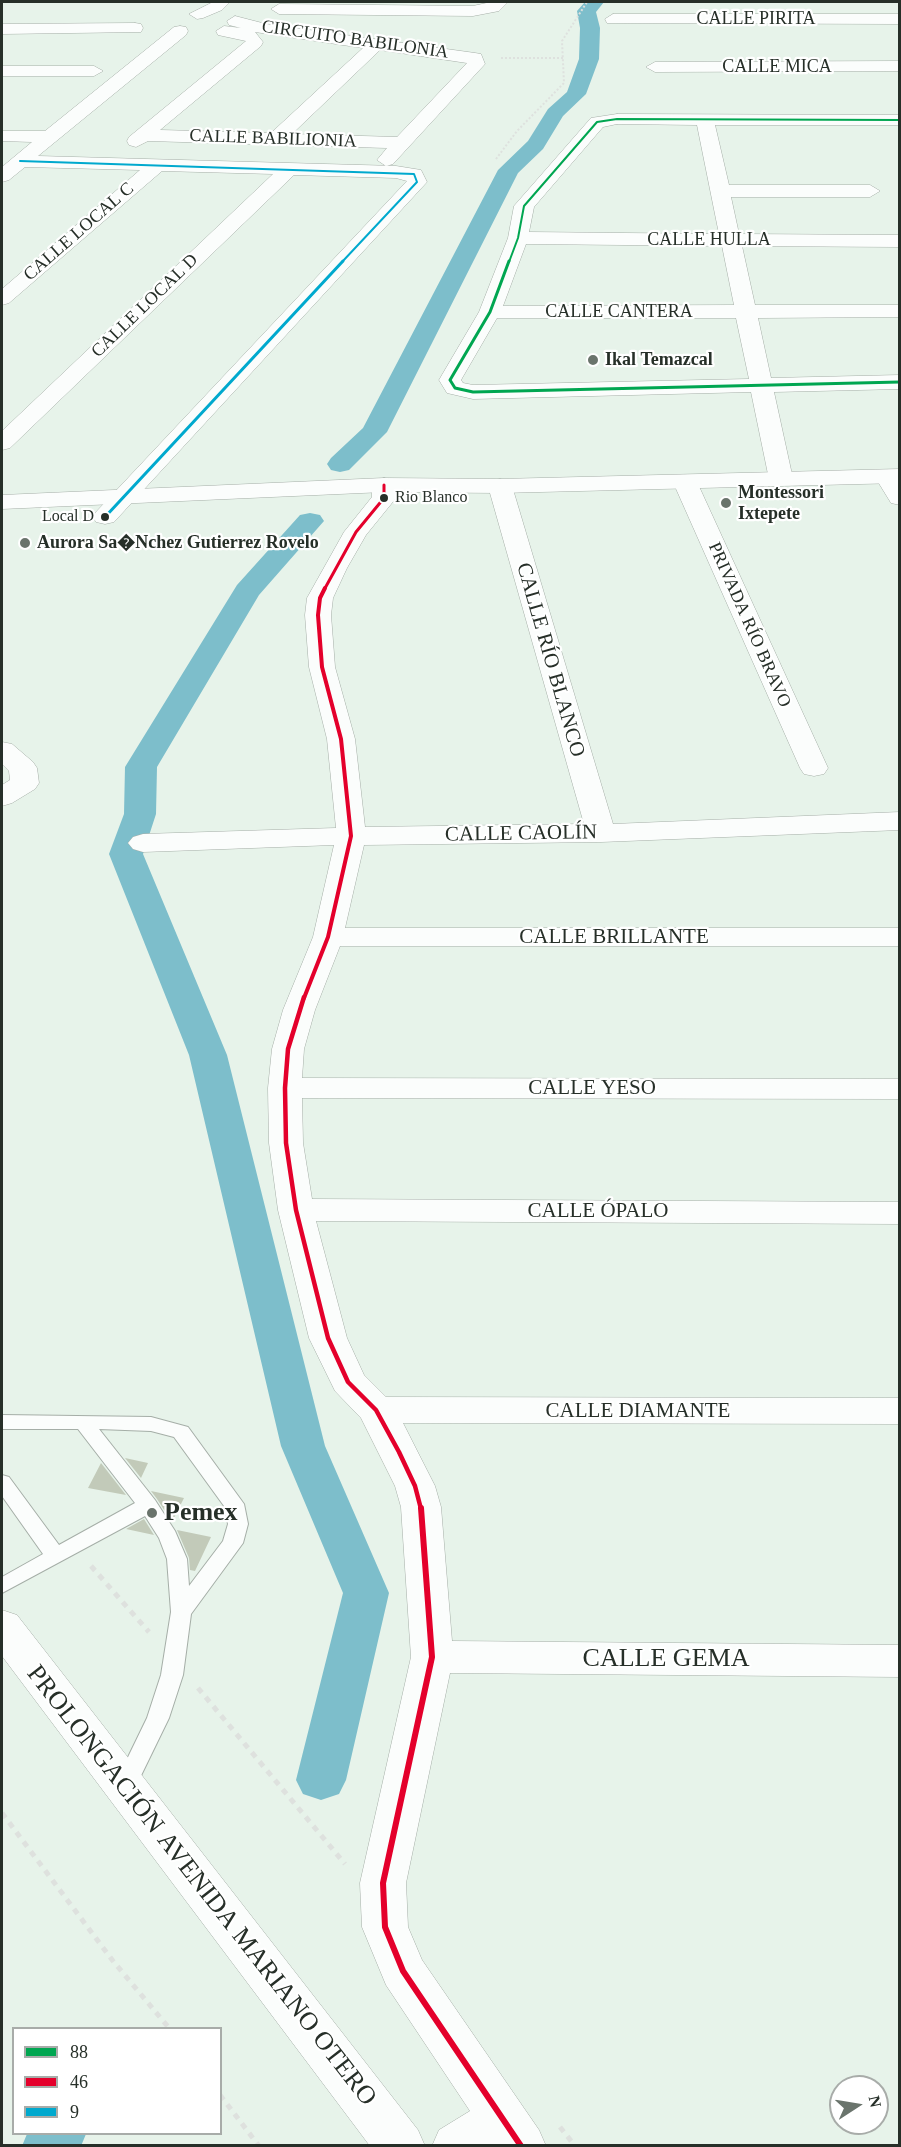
<!DOCTYPE html>
<meta charset="utf-8">
<style>
body{margin:0}
#map{position:relative;width:901px;height:2147px;overflow:hidden;background:#e7f3ea;font-family:"Times New Roman",serif}
canvas{display:block}
.frame{position:absolute;inset:0;border:3px solid #262f28;pointer-events:none}
.legend{position:absolute;left:12px;top:2027px;width:210px;height:108px;box-sizing:border-box;background:#fff;border:2px solid #a8aca9;margin:0;padding:8px 10px;list-style:none;font-size:18px;color:#262f28}
.legend li{display:flex;align-items:center;gap:12px;height:30px}
.legend b{width:30px;border:2px solid #a8aca9}
.north{position:absolute;left:829px;top:2075px;width:60px;height:60px;box-sizing:border-box;background:#fff;border:2px solid #a8aca9;border-radius:50%;rotate:78deg;font-size:16px;font-weight:700;line-height:24px;text-align:center;color:#262f28}
.north::after{content:'';display:block;margin:auto;width:21px;height:27px;background:#6a746c;clip-path:polygon(50% 0,100% 100%,50% 72%,0 100%)}
</style>
<div id="map">
<canvas width="901" height="2147"></canvas>
<div class="frame"></div>
<ul class="legend">
<li><b style="height:8px;background:#00a651"></b>88</li>
<li><b style="height:8px;background:#e4002b"></b>46</li>
<li><b style="height:8px;background:#00a9ce"></b>9</li>
</ul>
<div class="north">N</div>
</div>
<script>
const g = document.querySelector('canvas').getContext('2d');
g.lineJoin = 'round';
const toPath = rows => new Path2D(rows.map(r => 'M' + r).join(''));
function fill(path, color) { g.fillStyle = color; g.fill(path, 'evenodd'); }
function trace(path, color, width, dash) { g.strokeStyle = color; g.lineWidth = width; g.lineCap = dash ? 'butt' : 'round'; g.setLineDash(dash || []); g.stroke(path); }
function drawText(font, color, halo, rows, align = 'center') {
  g.font = font + ' "Times New Roman",serif'; g.lineWidth = 4.5; g.setLineDash([]); g.textBaseline = 'middle'; g.strokeStyle = halo; g.fillStyle = color; for (const [text, x, y, turn = 0] of rows) {
    g.save(); g.translate(x, y); g.rotate((+turn || 0) * Math.PI / 180); g.textAlign = isNaN(turn) ? turn : align; if (halo) g.strokeText(text, 0, 0); g.fillText(text, 0, 0); g.restore();
  }
}
fill(toPath([
 [585,2,604,2,596,12,600,28,599,59,586,94,563,116,543,149,518,173,387,432,349,470,340,472,331,470,327,464,331,458,363,428,498,170,528,141,548,109,567,92,579,59,580,28,577,11,585,2],
 [310,513,320,515,324,521,259,595,157,767,156,814,143,854,227,1055,325,1446,389,1593,346,1780,339,1794,321,1800,303,1794,296,1780,343,1593,281,1446,189,1055,109,854,124,814,125,767,237,585,300,515,310,513],
 [27,2134,86,2134,81,2146,22,2146,27,2134]
]), '#7dbecb');
fill(toPath([
 [125,1458,148,1463,141,1478],
 [101,1463,126,1495,88,1488],
 [151,1491,184,1498,172,1522,157,1499],
 [144,1519,154,1535,126,1529],
 [177,1530,211,1537,195,1571,190,1570,189,1558]
]), '#c2cab9');
const service = toPath([
 [2,1415,151,1417,188,1427,244,1504,248,1524,243,1543,191,1614,183,1675,169,1718,133,1792,125,1795,117,1792,114,1786,147,1718,161,1675,171,1612,167,1559,159,1538,145,1516,2,1593,2,1577,43,1554,2,1496,2,1475,9,1477,59,1545,135,1503,78,1429,2,1429,2,1415],
 [99,1429,151,1431,174,1437,224,1506,228,1524,223,1541,189,1586,187,1559,175,1531,155,1500,99,1429]
]);
const minor = toPath([
 [213,2,230,2,222,10,203,18,197,19,189,14,213,2],
 [491,2,508,2,499,11,473,16,279,14,271,9,279,4,473,6,491,2],
 [613,14,900,14,900,24,607,23,605,19,613,14],
 [235,16,266,24,475,53,481,54,485,64,393,164,386,166,377,160,387,148,148,141,136,147,129,145,127,141,129,137,246,41,218,35,216,31,224,26,241,28,229,25,227,21,235,16],
 [255,32,363,48,271,133,160,130,261,46,263,42,255,32],
 [380,50,467,63,397,137,292,134,380,50],
 [135,23,141,24,143,28,141,32,2,34,2,24,135,23],
 [180,26,186,27,188,31,186,35,38,156,396,166,421,170,427,182,114,522,105,524,96,522,93,517,96,512,407,181,396,178,294,175,10,448,2,450,2,431,273,174,162,171,9,303,2,305,2,289,140,170,25,167,9,180,2,182,2,167,32,142,2,141,2,131,45,131,174,27,180,26],
 [900,61,900,71,655,72,646,67,655,62,900,61],
 [2,66,94,66,103,71,94,76,2,76,2,66],
 [617,114,900,115,900,125,715,125,729,185,870,185,880,191,870,197,731,197,739,234,900,235,900,247,742,246,755,305,900,305,900,317,897,317,758,318,771,378,900,375,900,389,774,392,793,479,789,484,773,484,769,479,751,392,473,399,447,393,439,380,479,312,508,238,514,206,591,118,617,114],
 [617,124,697,125,719,234,529,232,534,207,603,127,617,124],
 [526,244,722,246,734,305,503,306,526,244],
 [497,318,736,318,749,379,473,385,463,383,461,380,497,318],
 [887,470,895,472,900,478,900,505,891,503,875,477,879,472,887,470],
 [685,475,693,477,697,482,828,768,824,774,814,776,804,774,800,768,673,482,677,477,685,475],
 [384,478,392,480,396,485,396,498,366,535,347,568,333,598,331,615,335,667,355,739,365,827,584,824,488,486,492,481,500,479,508,481,512,486,613,824,900,812,900,830,601,842,364,845,345,928,900,928,900,946,340,946,315,1010,304,1049,302,1078,900,1079,900,1099,302,1098,303,1143,312,1199,900,1202,900,1224,316,1221,347,1338,364,1375,386,1397,900,1398,900,1424,403,1423,435,1486,441,1507,452,1641,900,1645,900,1677,450,1673,406,1883,408,1927,422,1960,539,2130,546,2146,432,2146,439,2130,470,2111,386,1985,362,1927,360,1883,411,1657,401,1507,395,1486,361,1418,335,1391,309,1338,278,1210,269,1143,268,1088,272,1049,283,1010,313,937,334,845,143,852,133,849,128,843,133,837,143,834,336,828,327,739,309,667,305,615,307,598,344,532,372,497,372,485,376,480,384,478],
 [2,742,12,744,33,762,37,768,39,783,35,789,12,803,2,806,2,785,10,780,9,771,2,764,2,742]
]);
const secondary = toPath([
 [900,469,900,483,500,493,384,492,2,509,2,495,384,478,500,479,900,469],
 [2,1610,17,1615,418,2130,425,2146,370,2146,2,1656,2,1610]
]);
trace(service, '#a5aea7', 2);
trace(minor, '#a5aea7', 1);
trace(secondary, '#a5aea7', 1);
trace(toPath([
 [501,58,563,58],
 [496,159,517,131,564,83,562,41,587,2]
]), '#dee1de', 2, [2, 2]);
trace(toPath([
 [91,1566,149,1632],
 [198,1688,345,1864],
 [2,1813,113,1961,169,2028],
 [220,2095,259,2146],
 [560,2127,575,2146]
]), '#dee1de', 5, [6, 6]);
fill(service, '#fbfdfc');
fill(minor, '#fbfdfc');
fill(secondary, '#fbfdfc');
trace(toPath([
 [509,262,518,238,524,206,597,122,617,119,900,120]
]), '#00a651', 2);
trace(toPath([
 [509,261,490,312,450,380,455,388,473,392,900,382]
]), '#00a651', 3);
trace(toPath([
 [324,590,356,532,384,498,384,485]
]), '#e4002b', 3);
trace(toPath([
 [304,998,328,937,351,836,341,739,322,667,318,615,320,598,325,588]
]), '#e4002b', 4);
trace(toPath([
 [304,997,288,1049,285,1088,286,1143,296,1210,328,1338,348,1382,376,1410,399,1452,415,1486,421,1509]
]), '#e4002b', 4.5);
trace(toPath([
 [421,1508,432,1657,383,1883,385,1927,403,1971,521,2146]
]), '#e4002b', 6);
trace(toPath([
 [20,161,414,174,417,182,342,262]
]), '#00a9ce', 2);
trace(toPath([
 [105,517,343,261]
]), '#00a9ce', 3);
for (const [x, y, r, color] of [
 [593,360,6,"#6a746c"],
 [384,498,5,"#262f28"],
 [726,503,6,"#6a746c"],
 [105,517,5,"#262f28"],
 [25,543,6,"#6a746c"],
 [152,1513,6,"#6a746c"]
]) { const dot = new Path2D(); dot.arc(x, y, r, 0, 2 * Math.PI); g.fillStyle = color; g.fill(dot); trace(dot, '#fff', 2); }
drawText('16px', '#262f28', '#fff', [
 ["Rio Blanco",395,498],
 ["Local D",94,517,"right"]
], 'left');
drawText('18px', '#262f28', '#fff', [
 ["CALLE PIRITA",756,19],
 ["CIRCUITO BABILONIA",355,40,8],
 ["CALLE MICA",777,67],
 ["CALLE BABILIONIA",273,139,2],
 ["CALLE LOCAL C",79,232,-41],
 ["CALLE HULLA",709,240],
 ["CALLE LOCAL D",145,306,-44],
 ["CALLE CANTERA",619,312],
 ["PRIVADA RÍO BRAVO",749,625,66]
]);
drawText('bold 18px', '#262f28', '#fff', [
 ["Ikal Temazcal",605,360],
 ["Montessori",738,493],
 ["Ixtepete",738,514],
 ["Aurora Sa�Nchez Gutierrez Rovelo",37,543]
], 'left');
drawText('21px', '#262f28', '#fff', [
 ["CALLE RÍO BLANCO",550,660,74],
 ["CALLE CAOLÍN",521,834,-1],
 ["CALLE BRILLANTE",614,937],
 ["CALLE YESO",592,1088],
 ["CALLE ÓPALO",598,1211],
 ["CALLE DIAMANTE",638,1411]
]);
drawText('bold 26px', '#262f28', '#fff', [
 ["Pemex",164,1513]
], 'left');
drawText('26px', '#262f28', '#fff', [
 ["CALLE GEMA",666,1659],
 ["PROLONGACIÓN AVENIDA MARIANO OTERO",201,1886,52]
]);
</script>
